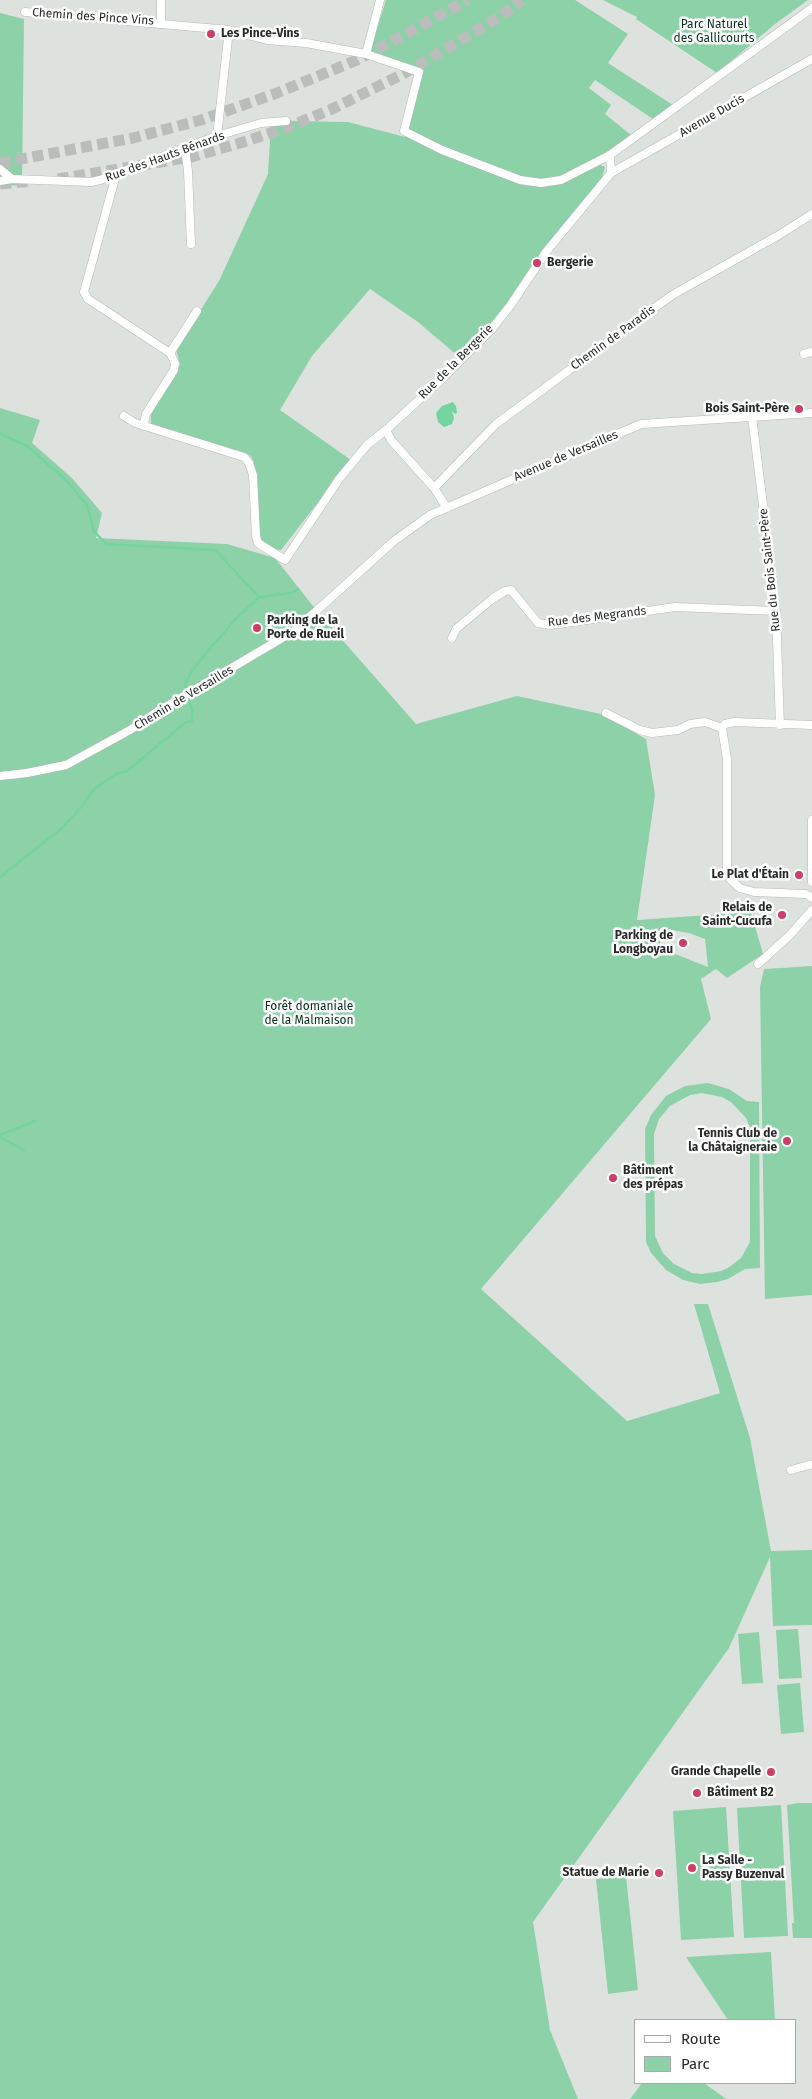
<!DOCTYPE html>
<meta charset="utf-8">
<style>
body{margin:0}
#map{position:relative;width:812px;height:2099px;overflow:hidden;background:#dee2df;font-family:"Fira Sans",sans-serif}
canvas{display:block}
.legend{position:absolute;left:634px;top:2019px;width:162px;height:65px;box-sizing:border-box;background:#fff;border:1px solid #a9aaaa;margin:0;padding:6px 9px;list-style:none;font-size:15px;color:#292b2a}
.legend li{display:flex;align-items:center;gap:10px;height:25px}
.legend b{width:25px;border:1px solid #a9aaaa}
</style>
<div id="map">
<canvas width="812" height="2099"></canvas>
<ul class="legend">
<li><b style="height:6px;background:#fff"></b>Route</li>
<li><b style="height:14px;background:#8dd1a9"></b>Parc</li>
</ul>
</div>
<script>
const g = document.querySelector('canvas').getContext('2d');
g.lineJoin = 'round';
function fill(path, color) { g.fillStyle = color; g.fill(path, 'evenodd'); }
const toPath = rows => new Path2D(rows.map(r => 'M' + r).join(''));
function trace(path, color, width, dash) { g.strokeStyle = color; g.lineWidth = width; g.lineCap = dash ? 'butt' : 'round'; g.setLineDash(dash || []); g.stroke(path); }
function drawText(font, color, halo, rows, align = 'center') {
  g.font = font + ' "Fira Sans",sans-serif'; g.lineWidth = 5; g.setLineDash([]); g.textBaseline = 'middle'; g.strokeStyle = halo; g.fillStyle = color; for (const [text, x, y, turn = 0] of rows) {
    g.save(); g.translate(x, y); g.rotate((+turn || 0) * Math.PI / 180); g.textAlign = isNaN(turn) ? turn : align; if (halo) g.strokeText(text, 0, 0); g.fillText(text, 0, 0); g.restore();
  }
}
fill(toPath([
 [386,0,575,0,628,34,608,63,673,105,653,119,595,80,589,88,611,105,605,114,631,135,561,183,600,165,605,167,601,181,542,252,495,320,458,356,418,322,370,289,312,356,280,410,351,460,281,550,269,549,259,544,254,462,250,455,151,424,151,411,180,365,176,349,219,281,268,174,271,124,293,121,348,122,405,137,424,70,370,51],
 [603,0,808,0,775,24,717,73,636,19,637,17],
 [0,13,24,19,22,185,0,186],
 [0,408,40,420,32,443,72,478,102,513,96,538,227,544,275,558,317,611,416,724,517,696,601,714,646,739,655,795,637,920,751,912,763,954,727,978,716,969,701,979,711,1019,481,1289,627,1421,720,1393,694,1304,708,1304,750,1438,771,1551,812,1550,812,1625,773,1626,770,1557,729,1648,533,1922,550,2030,578,2099,0,2099],
 [660,928,689,933,705,939,708,967,660,948],
 [812,966,812,1295,765,1299,760,987,764,969],
 [708,1083,729,1089,747,1101,759,1102,760,1268,745,1269,728,1279,717,1282,700,1284,683,1280,666,1270,651,1253,646,1242,645,1129,651,1115,666,1096,685,1086],
 [702,1093,722,1097,731,1102,746,1118,750,1127,750,1242,741,1258,728,1268,721,1271,702,1274,692,1273,674,1264,663,1253,655,1236,654,1134,659,1119,670,1106,690,1095],
 [798,1629,802,1678,779,1679,776,1630],
 [759,1632,763,1683,742,1684,738,1634],
 [800,1683,804,1732,781,1734,777,1685],
 [798,1803,812,1803,812,1938,793,1938,792,1923,794,1923,787,1805],
 [781,1805,788,1936,744,1938,737,1808],
 [726,1807,734,1937,681,1940,673,1811],
 [626,1876,638,1990,608,1994,596,1879],
 [771,1952,775,2020,728,2020,686,1957],
 [642,2083,704,2083,726,2099,630,2099]
]), '#8dd1a9');
fill(toPath([
 [453,402,456,406,457,413,455,414,452,411,454,418,452,424,444,427,438,422,436,413,442,406]
]), '#73d49e');
trace(toPath([
 [0,434,27,446,67,481,87,505,94,531,106,544,215,550,259,597],
 [185,691,186,683,191,673,201,659,234,621,259,597,292,593,298,589],
 [0,877,62,828,83,805,95,788,116,774,127,771,186,722,192,721,192,709,188,700],
 [0,1135,35,1121],
 [0,1137,24,1150]
]), '#73d49e', 2.5);
trace(toPath([
 [0,163,133,138,201,120,277,93,357,60,468,0],
 [58,179,191,157,247,141,293,125,330,110,401,75,498,18,522,0],
 [0,184,32,181]
]), '#babdbb', 11, [11, 5.5]);
const minor = toPath([
 [161,0,161,22],
 [25,12,229,30,267,40,306,43,366,54,419,72,404,131,442,150,520,180,541,183,561,180,610,155,812,8],
 [366,54,380,0],
 [217,136,229,30],
 [185,149,188,171,191,244],
 [0,169,12,179,0,181],
 [611,173,812,59],
 [116,175,84,292,88,299,170,353,175,363,174,370,146,414,144,424],
 [12,179,91,182,100,180,217,136,261,123,286,121],
 [170,353,197,311],
 [804,354,812,352],
 [124,416,135,423,244,457,249,463,253,475,256,536,258,543,285,560,339,479,367,445,386,430,445,376,490,331,510,306,546,252,611,173,610,155],
 [752,416,776,611,780,725],
 [386,430,391,440,434,488,447,508],
 [434,488,496,424,644,315,674,294,779,235,812,214],
 [452,638,456,629,492,599,505,591,511,590,538,623,551,625,675,607,776,611],
 [606,713,640,730,652,733,678,730,690,724,705,722,722,728,725,724,734,722,812,725],
 [722,728,727,759,727,872,730,879,740,888,754,892,806,894,812,898],
 [0,776,27,773,66,765,130,730,157,712,294,631,394,541,430,515,641,424,812,413],
 [812,820,812,882],
 [758,964,790,935,812,910],
 [791,1470,812,1464]
]);
trace(minor, '#b6bab7', 9);
trace(minor, '#fff', 8);
for (const [x, y, r, color] of [
 [211,34,5,"#ce3f67"],
 [537,263,5,"#ce3f67"],
 [799,409,5,"#ce3f67"],
 [257,628,5,"#ce3f67"],
 [799,875,5,"#ce3f67"],
 [782,915,5,"#ce3f67"],
 [683,943,5,"#ce3f67"],
 [787,1141,5,"#ce3f67"],
 [613,1178,5,"#ce3f67"],
 [771,1772,5,"#ce3f67"],
 [697,1793,5,"#ce3f67"],
 [692,1868,5,"#ce3f67"],
 [659,1873,5,"#ce3f67"]
]) { const dot = new Path2D(); dot.arc(x, y, r, 0, 2 * Math.PI); g.fillStyle = color; g.fill(dot); trace(dot, '#fff', 2); }
drawText('12px', '#292b2a', '#fff', [
 ["Chemin des Pince Vins",93,17,4],
 ["Avenue Ducis",712,116,-30],
 ["Rue des Hauts Bénards",165,157,-20],
 ["Chemin de Paradis",613,338,-36],
 ["Rue de la Bergerie",456,362,-45],
 ["Avenue de Versailles",566,456,-23],
 ["Rue du Bois Saint-Père",770,570,-96],
 ["Rue des Megrands",597,617,-7],
 ["Chemin de Versailles",184,698,-31]
]);
drawText('12px', '#07331e', '#fff', [
 ["Parc Naturel",714,25],
 ["des Gallicourts",714,39],
 ["Forêt domaniale",309,1007],
 ["de la Malmaison",309,1021]
]);
drawText('bold 12px', '#292b2a', '#fff', [
 ["Les Pince-Vins",221,34,"left"],
 ["Bergerie",547,263,"left"],
 ["Bois Saint-Père",789,409],
 ["Parking de la",267,621,"left"],
 ["Porte de Rueil",267,635,"left"],
 ["Le Plat d'Étain",789,875],
 ["Relais de",772,908],
 ["Saint-Cucufa",772,922],
 ["Parking de",673,936],
 ["Longboyau",673,950],
 ["Tennis Club de",777,1134],
 ["la Châtaigneraie",777,1148],
 ["Bâtiment",623,1171,"left"],
 ["des prépas",623,1185,"left"],
 ["Grande Chapelle",761,1772],
 ["Bâtiment B2",707,1793,"left"],
 ["La Salle -",702,1861,"left"],
 ["Passy Buzenval",702,1875,"left"],
 ["Statue de Marie",649,1873]
], 'right');
</script>
